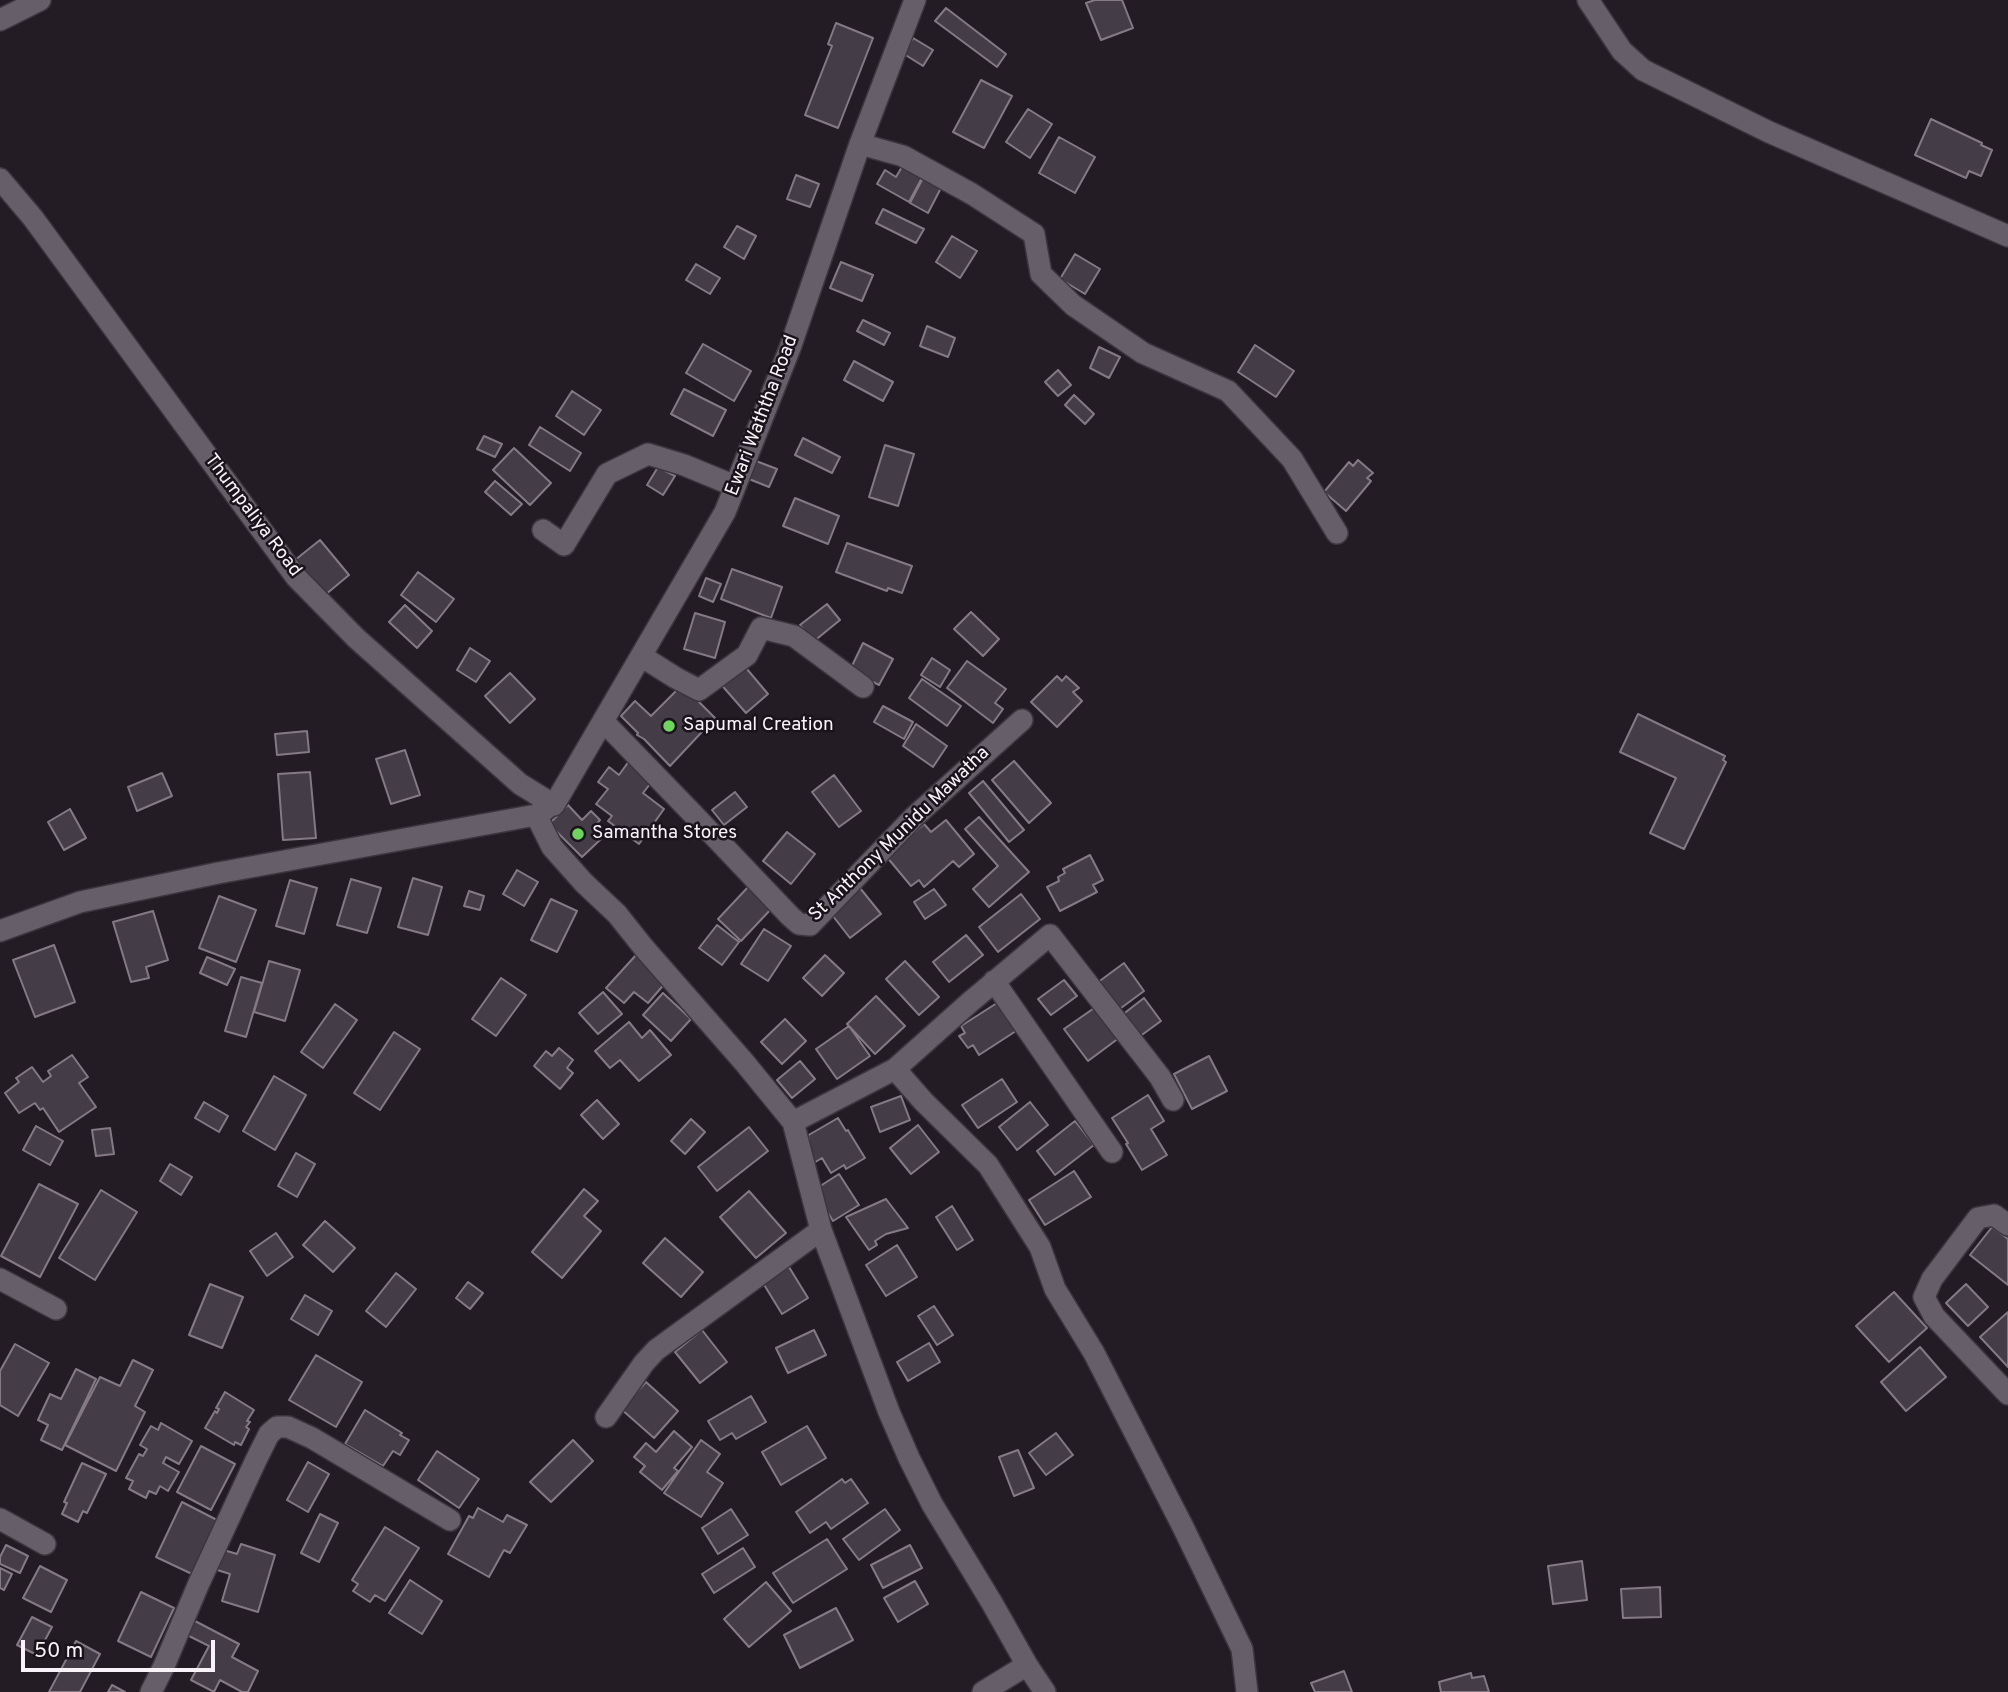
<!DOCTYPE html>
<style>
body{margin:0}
#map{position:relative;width:2008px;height:1692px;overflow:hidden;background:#231c25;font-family:Overpass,sans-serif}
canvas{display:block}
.scale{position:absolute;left:21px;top:1640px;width:194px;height:32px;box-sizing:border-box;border:4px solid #f8f3f9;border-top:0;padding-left:9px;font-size:21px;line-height:24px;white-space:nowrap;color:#f8f3f9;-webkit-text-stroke:5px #1a131b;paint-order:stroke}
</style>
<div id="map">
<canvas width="2008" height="1692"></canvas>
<div class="scale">50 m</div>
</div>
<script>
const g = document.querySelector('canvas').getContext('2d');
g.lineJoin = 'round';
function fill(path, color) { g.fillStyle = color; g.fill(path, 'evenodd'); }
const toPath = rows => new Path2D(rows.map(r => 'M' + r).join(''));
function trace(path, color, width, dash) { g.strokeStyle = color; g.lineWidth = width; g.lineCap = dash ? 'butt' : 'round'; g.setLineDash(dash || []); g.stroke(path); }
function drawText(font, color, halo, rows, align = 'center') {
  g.font = font + ' Overpass,sans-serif'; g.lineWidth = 5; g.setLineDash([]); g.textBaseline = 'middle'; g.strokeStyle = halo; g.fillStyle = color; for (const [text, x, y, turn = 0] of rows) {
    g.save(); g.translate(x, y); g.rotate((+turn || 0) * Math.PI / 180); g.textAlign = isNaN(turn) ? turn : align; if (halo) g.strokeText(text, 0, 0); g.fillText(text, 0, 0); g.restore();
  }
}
const building = toPath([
 [1095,0,1122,0,1133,28,1101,40,1086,3,1095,0],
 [946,8,1006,54,997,67,935,21,946,8],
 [836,23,873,38,838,128,805,115,832,46,828,44,836,23],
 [913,38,933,50,923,66,904,54,913,38],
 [981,80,1012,96,984,148,953,132,981,80],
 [1028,109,1052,124,1030,158,1006,142,1028,109],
 [1931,119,1982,143,1981,145,1992,150,1981,176,1969,171,1966,178,1915,155,1931,119],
 [1059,137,1095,157,1075,193,1039,173,1059,137],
 [903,165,923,176,909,202,877,184,885,170,896,177,903,165],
 [796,175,819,184,810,207,787,199,796,175],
 [924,176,942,186,928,213,910,203,924,176],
 [883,209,924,229,916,243,876,223,883,209],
 [737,226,756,236,744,259,724,247,737,226],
 [952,236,977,251,960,278,936,262,952,236],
 [1075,254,1100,269,1085,294,1060,279,1075,254],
 [841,262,873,275,862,301,830,288,841,262],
 [696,264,720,278,710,294,686,280,696,264],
 [863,320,890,333,884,345,857,331,863,320],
 [927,326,955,338,948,357,920,346,927,326],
 [703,344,751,371,734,401,686,373,703,344],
 [1255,345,1294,371,1276,397,1238,372,1255,345],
 [1099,347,1120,357,1109,378,1090,368,1099,347],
 [854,361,893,382,883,401,844,380,854,361],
 [1058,370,1071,385,1058,396,1045,382,1058,370],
 [684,389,726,410,713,436,671,414,684,389],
 [572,391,601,410,584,435,556,416,572,391],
 [1074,395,1094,414,1085,424,1065,405,1074,395],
 [540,427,581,453,570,471,529,445,540,427],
 [484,436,502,444,495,457,477,449,484,436],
 [803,438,840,457,832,473,795,455,803,438],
 [885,445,914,454,898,506,869,497,885,445],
 [514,448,551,483,530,505,493,470,514,448],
 [1358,460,1373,473,1367,478,1371,481,1346,511,1324,492,1349,462,1353,466,1358,460],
 [756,461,777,469,769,487,749,479,756,461],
 [658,467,675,476,663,495,647,485,658,467],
 [495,481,522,504,511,515,485,492,495,481],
 [795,498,839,516,828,544,783,526,795,498],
 [320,540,349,575,325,595,295,560,320,540],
 [847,543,912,566,902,593,888,588,887,591,836,572,847,543],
 [732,569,782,587,771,618,721,599,732,569],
 [418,572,454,599,436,622,401,595,418,572],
 [706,578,721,584,713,602,699,596,706,578],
 [827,604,840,620,813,642,800,625,827,604],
 [405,605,432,631,417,648,389,622,405,605],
 [971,612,999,639,983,656,954,629,971,612],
 [695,613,725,622,715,658,684,649,695,613],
 [863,643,893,659,879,685,850,670,863,643],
 [470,648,490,661,476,682,457,670,470,648],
 [932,658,950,670,940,687,921,675,932,658],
 [967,661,1006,689,995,703,1003,709,993,723,947,688,967,661],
 [741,662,768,694,746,713,718,681,741,662],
 [510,673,535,699,510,723,485,696,510,673],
 [1057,676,1062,681,1066,676,1079,688,1073,692,1082,701,1057,727,1031,702,1057,676],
 [922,679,961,706,947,726,909,698,922,679],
 [682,685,715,718,670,766,644,739,637,735,638,733,621,716,635,701,651,716,682,685],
 [883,706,913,722,904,739,874,722,883,706],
 [1638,714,1725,756,1723,760,1726,762,1684,849,1650,833,1676,778,1620,752,1638,714],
 [916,724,947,746,933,767,903,746,916,724],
 [307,731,309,752,277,755,275,734,307,731],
 [405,750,420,795,391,804,376,759,405,750],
 [629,761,654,779,643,793,664,809,639,844,608,821,612,816,596,804,608,789,598,782,609,767,619,775,629,761],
 [1014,761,1051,803,1029,823,992,780,1014,761],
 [310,772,316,838,283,840,278,774,310,772],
 [162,773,172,796,137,811,128,787,162,773],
 [834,775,861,811,839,827,812,792,834,775],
 [983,781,1024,830,1009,842,969,793,983,781],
 [735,792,747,807,724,825,712,810,735,792],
 [568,805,582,820,591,811,600,820,592,829,601,839,582,857,549,824,568,805],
 [70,809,86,838,64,850,48,822,70,809],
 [979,817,1029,872,989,907,973,889,998,866,965,829,979,817],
 [946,820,974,854,959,867,953,861,924,887,919,880,911,886,886,856,924,824,931,832,946,820],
 [787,832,815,854,791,884,763,861,787,832],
 [1090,855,1103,880,1093,885,1097,892,1060,911,1047,887,1059,881,1058,877,1065,873,1063,869,1090,855],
 [517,870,538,882,524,906,503,894,517,870],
 [413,878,442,887,428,935,398,927,413,878],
 [351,879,381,888,367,933,337,925,351,879],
 [290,880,317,888,304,934,276,926,290,880],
 [749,886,772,908,741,941,718,919,749,886],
 [860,888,881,914,850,938,829,911,860,888],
 [934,889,946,905,925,919,914,902,934,889],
 [469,891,484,896,480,910,464,906,469,891],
 [1021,894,1040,919,998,952,979,927,1021,894],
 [219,896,256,910,236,962,199,948,219,896],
 [551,899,577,911,557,952,531,940,551,899],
 [153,911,168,960,146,967,149,978,131,982,113,922,153,911],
 [717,925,739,942,722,965,699,948,717,925],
 [764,929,791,946,768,981,741,964,764,929],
 [966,935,983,955,949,982,933,962,966,935],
 [54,945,75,1002,35,1017,13,960,54,945],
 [636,955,667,981,648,1003,634,992,624,1003,606,988,636,955],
 [825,955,844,973,822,996,803,978,825,955],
 [207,957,235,969,227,985,200,973,207,957],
 [269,961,300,970,285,1021,254,1012,269,961],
 [905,961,939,997,919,1015,886,979,905,961],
 [1124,963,1144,991,1117,1011,1097,983,1124,963],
 [241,977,262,983,246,1037,225,1031,241,977],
 [501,978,526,995,496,1036,472,1019,501,978],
 [1064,980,1077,996,1051,1015,1038,999,1064,980],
 [603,992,622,1014,598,1034,579,1013,603,992],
 [663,993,691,1019,671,1041,643,1015,663,993],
 [876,996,905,1026,875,1054,847,1024,876,996],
 [1144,998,1161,1021,1139,1037,1122,1015,1144,998],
 [997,1003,1016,1031,979,1055,973,1045,968,1048,959,1036,965,1033,961,1026,997,1003],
 [335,1004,357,1020,323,1068,301,1052,335,1004],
 [1100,1004,1123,1035,1088,1061,1064,1029,1100,1004],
 [785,1019,806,1041,782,1064,761,1042,785,1019],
 [629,1022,642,1038,650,1030,671,1055,639,1081,620,1060,610,1068,595,1051,629,1022],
 [849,1026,870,1056,837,1079,816,1049,849,1026],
 [394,1032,420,1049,380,1110,354,1093,394,1032],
 [559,1048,573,1060,567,1068,573,1073,560,1089,534,1066,546,1051,552,1056,559,1048],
 [72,1055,88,1077,79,1083,96,1107,59,1132,43,1108,40,1110,35,1103,19,1113,5,1093,19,1082,16,1078,32,1067,43,1082,51,1076,48,1071,72,1055],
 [1209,1056,1227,1091,1192,1109,1174,1074,1209,1056],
 [800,1061,815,1079,792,1098,777,1080,800,1061],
 [274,1076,306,1095,275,1150,243,1131,274,1076],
 [1002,1079,1017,1102,978,1128,962,1105,1002,1079],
 [1148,1095,1164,1121,1151,1129,1167,1155,1142,1170,1126,1144,1128,1143,1112,1118,1148,1095],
 [901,1096,910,1120,880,1132,871,1107,901,1096],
 [597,1100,619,1124,603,1139,581,1115,597,1100],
 [204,1102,228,1116,219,1132,195,1118,204,1102],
 [1030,1102,1048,1125,1017,1150,999,1127,1030,1102],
 [838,1118,846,1131,848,1130,849,1132,865,1158,846,1169,844,1165,831,1173,822,1158,812,1164,800,1143,809,1138,807,1136,838,1118],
 [691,1119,705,1132,685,1154,671,1141,691,1119],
 [1075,1121,1094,1145,1055,1175,1037,1151,1075,1121],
 [918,1125,939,1152,911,1174,890,1148,918,1125],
 [36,1126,63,1141,50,1165,23,1150,36,1126],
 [749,1127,768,1151,717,1191,698,1167,749,1127],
 [110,1128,114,1154,96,1156,92,1130,110,1128],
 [296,1153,315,1164,297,1197,278,1186,296,1153],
 [170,1164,192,1177,181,1195,160,1181,170,1164],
 [1074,1171,1091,1197,1045,1225,1029,1200,1074,1171],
 [839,1174,859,1205,833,1221,814,1190,839,1174],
 [39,1184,78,1204,40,1277,1,1256,39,1184],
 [584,1189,598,1201,584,1216,601,1231,562,1278,532,1252,584,1189],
 [101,1190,137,1212,95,1280,59,1258,101,1190],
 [749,1191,786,1233,756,1258,720,1217,749,1191],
 [886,1199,908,1228,886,1234,875,1241,877,1245,869,1250,846,1217,886,1199],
 [952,1206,973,1240,957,1250,936,1217,952,1206],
 [325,1221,355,1248,333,1272,303,1245,325,1221],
 [1992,1227,2008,1239,2008,1285,1970,1255,1992,1227],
 [276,1233,293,1257,267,1276,250,1251,276,1233],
 [665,1238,703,1272,681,1297,643,1263,665,1238],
 [897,1245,917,1277,886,1296,866,1265,897,1245],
 [789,1267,808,1298,782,1314,763,1283,789,1267],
 [396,1273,416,1289,386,1327,366,1311,396,1273],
 [468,1282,483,1293,470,1309,456,1298,468,1282],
 [210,1284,243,1297,222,1348,189,1335,210,1284],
 [1966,1284,1988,1307,1968,1326,1946,1303,1966,1284],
 [1894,1292,1927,1328,1889,1362,1856,1326,1894,1292],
 [305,1295,332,1311,318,1335,291,1319,305,1295],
 [934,1306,953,1335,937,1345,918,1316,934,1306],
 [2008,1312,2008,1367,1980,1337,2008,1312],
 [702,1330,727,1362,700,1383,675,1352,702,1330],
 [814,1330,826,1355,788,1373,776,1348,814,1330],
 [929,1343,940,1362,908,1381,897,1362,929,1343],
 [15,1344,49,1363,18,1416,0,1405,0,1371,15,1344],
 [1920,1347,1946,1377,1906,1411,1881,1382,1920,1347],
 [316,1355,362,1382,336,1427,289,1400,316,1355],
 [133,1360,153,1370,135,1406,145,1412,116,1471,65,1445,100,1377,120,1386,133,1360],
 [76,1369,96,1379,62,1450,41,1440,48,1425,38,1420,50,1394,61,1399,76,1369],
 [646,1382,678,1411,654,1438,621,1409,646,1382],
 [225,1392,254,1410,247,1421,250,1422,246,1427,249,1429,241,1445,235,1442,234,1445,205,1428,215,1411,217,1413,219,1409,216,1408,225,1392],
 [751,1396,766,1422,736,1439,732,1433,720,1440,708,1421,751,1396],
 [365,1410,402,1433,400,1435,409,1440,400,1455,393,1451,383,1466,345,1444,365,1410],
 [161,1423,192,1441,179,1464,166,1457,163,1463,179,1472,168,1491,160,1486,156,1494,149,1491,146,1498,129,1489,133,1481,126,1478,139,1454,143,1456,147,1449,140,1445,151,1426,158,1430,161,1423],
 [807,1426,826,1458,781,1485,762,1452,807,1426],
 [674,1431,692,1447,674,1468,678,1471,662,1490,640,1472,645,1466,634,1457,646,1443,656,1452,674,1431],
 [1056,1433,1073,1455,1046,1475,1029,1453,1056,1433],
 [573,1440,593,1461,551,1502,530,1482,573,1440],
 [701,1440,720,1454,707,1472,723,1483,701,1517,664,1493,701,1440],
 [201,1446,235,1464,211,1510,177,1492,201,1446],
 [1018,1450,1034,1488,1014,1496,999,1457,1018,1450],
 [437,1451,479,1479,459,1508,418,1480,437,1451],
 [308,1462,329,1474,308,1512,287,1500,308,1462],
 [82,1463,106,1474,87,1513,83,1511,78,1522,62,1514,67,1503,64,1502,82,1463],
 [842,1479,845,1483,851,1479,868,1503,831,1529,826,1522,810,1533,796,1512,842,1479],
 [182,1502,217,1520,192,1574,156,1557,182,1502],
 [478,1508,503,1522,507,1515,527,1525,510,1553,504,1550,489,1577,448,1554,469,1516,473,1518,478,1508],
 [731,1509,748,1535,718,1554,702,1528,731,1509],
 [885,1509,900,1530,859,1560,843,1539,885,1509],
 [320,1514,338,1523,319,1562,301,1553,320,1514],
 [385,1527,419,1548,385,1601,375,1595,370,1602,353,1591,358,1584,352,1580,385,1527],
 [827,1539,847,1569,793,1603,773,1573,827,1539],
 [241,1544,275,1555,258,1612,222,1601,230,1574,211,1568,217,1548,237,1554,241,1544],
 [6,1545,28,1556,20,1573,0,1564,0,1557,6,1545],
 [910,1545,922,1568,883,1588,871,1565,910,1545],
 [743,1548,755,1567,714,1593,702,1574,743,1548],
 [1582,1561,1587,1600,1553,1604,1548,1566,1582,1561],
 [40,1566,67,1580,51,1612,23,1598,40,1566],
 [0,1568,12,1574,4,1590,0,1588,0,1568],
 [410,1580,442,1601,422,1634,389,1613,410,1580],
 [915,1581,928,1604,898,1622,884,1598,915,1581],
 [766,1582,791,1611,749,1647,724,1619,766,1582],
 [1660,1587,1661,1617,1623,1618,1621,1589,1660,1587],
 [141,1592,174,1608,151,1657,118,1641,141,1592],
 [836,1608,853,1640,800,1668,784,1635,836,1608],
 [32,1617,52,1627,37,1655,17,1645,32,1617],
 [195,1621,239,1644,232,1657,258,1671,248,1692,242,1692,220,1680,214,1692,191,1680,209,1646,187,1635,195,1621],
 [76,1641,100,1654,80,1692,49,1692,76,1641],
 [1344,1671,1352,1692,1315,1692,1311,1683,1344,1671],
 [1471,1673,1472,1678,1484,1676,1489,1692,1441,1692,1439,1682,1471,1673],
 [112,1685,125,1692,108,1692,112,1685]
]);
fill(building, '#443c46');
trace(building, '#837a85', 2);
const minor = toPath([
 [1588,0,1622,51,1643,70,1769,132,2008,236],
 [0,20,40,0],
 [860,144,903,156,972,194,1034,234,1041,274,1073,305,1143,353,1228,391,1292,459,1337,533],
 [0,179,33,218,296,577,356,638,520,784,554,805],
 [543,530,564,545,607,474,648,454,684,465,735,486],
 [641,656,676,678,699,690,747,655,761,628,794,636,863,687],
 [603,721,693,814,790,916,799,924,810,925,913,818,1022,720],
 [554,805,725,512,790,348,860,144,915,0],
 [536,815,552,847,584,883,617,914,644,948,744,1062,793,1122,821,1230,889,1412,909,1458,932,1504,992,1603,1027,1665,1045,1692],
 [0,931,80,902,218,873,536,815,546,809],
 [994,981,1112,1152],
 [895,1069,969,1003,1050,935,1160,1077,1173,1100],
 [793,1122,895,1069,923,1101,988,1165,1040,1247,1055,1289,1094,1353,1183,1527,1242,1649,1247,1692],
 [2008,1225,1994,1215,1978,1218,1932,1279,1924,1297,1934,1316,2008,1394],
 [0,1279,56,1309],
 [606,1417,644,1363,656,1350,821,1230],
 [0,1519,45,1544],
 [151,1692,164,1666,199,1583,256,1460,269,1434,277,1427,288,1427,312,1438,450,1520],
 [983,1692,1027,1665]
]);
trace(minor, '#3b363d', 24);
trace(minor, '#665e68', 21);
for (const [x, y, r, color] of [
 [669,726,7,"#70d35f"],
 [578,834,7,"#70d35f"]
]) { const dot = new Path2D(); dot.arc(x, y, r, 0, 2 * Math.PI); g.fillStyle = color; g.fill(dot); trace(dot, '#1a131b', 2.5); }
drawText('19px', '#f8f3f9', '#1a131b', [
 ["Ewari Waththa Road",763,416,-69],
 ["Thumpaliya Road",252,516,53],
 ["St Anthony Munidu Mawatha",900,835,-44]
]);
drawText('19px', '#f8f3f9', '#1a131b', [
 ["Sapumal Creation",683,726],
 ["Samantha Stores",592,834]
], 'left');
</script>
